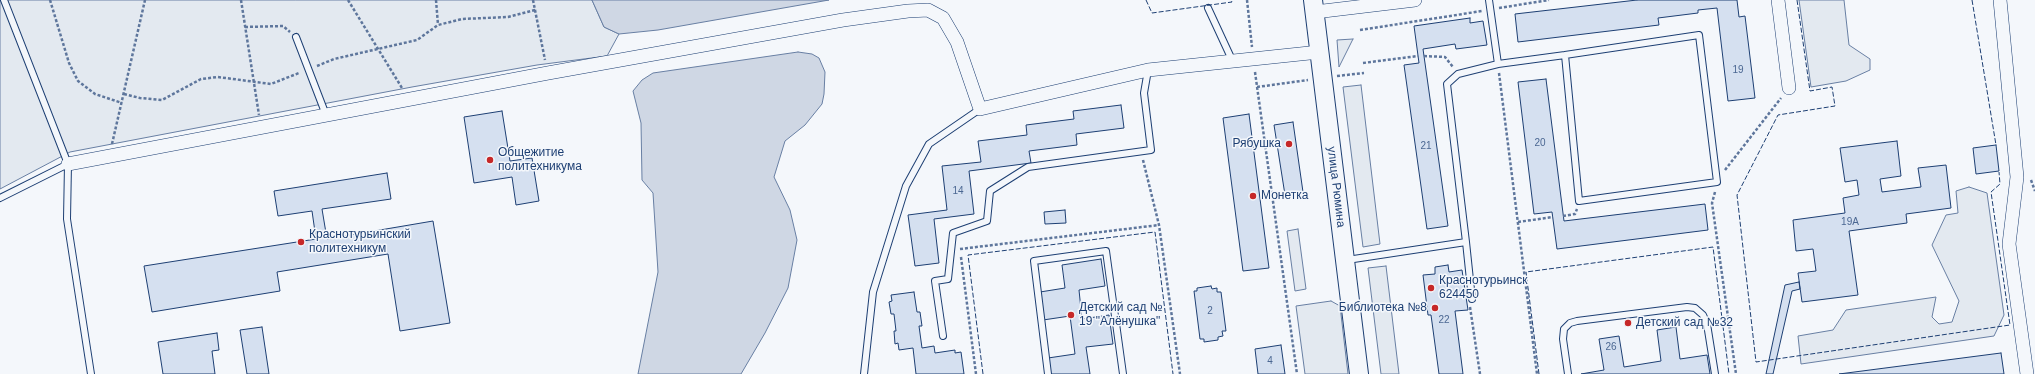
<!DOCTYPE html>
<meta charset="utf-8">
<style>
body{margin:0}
canvas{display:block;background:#f4f7fb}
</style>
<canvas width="2035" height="374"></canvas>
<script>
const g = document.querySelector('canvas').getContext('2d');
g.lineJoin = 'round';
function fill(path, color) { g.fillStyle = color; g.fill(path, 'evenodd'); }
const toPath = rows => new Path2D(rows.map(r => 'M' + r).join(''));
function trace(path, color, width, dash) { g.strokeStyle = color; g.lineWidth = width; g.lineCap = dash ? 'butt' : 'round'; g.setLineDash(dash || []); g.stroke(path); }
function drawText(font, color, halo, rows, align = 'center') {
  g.font = font + ' Arial,sans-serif'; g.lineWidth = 3; g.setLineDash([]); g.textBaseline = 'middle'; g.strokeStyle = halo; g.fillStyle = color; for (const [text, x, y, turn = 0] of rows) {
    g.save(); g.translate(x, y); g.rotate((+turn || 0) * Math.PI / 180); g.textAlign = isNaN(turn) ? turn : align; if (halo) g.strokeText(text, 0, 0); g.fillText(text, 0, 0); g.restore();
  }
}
const green = toPath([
 [0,0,592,0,604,27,619,34,607,56,537,65,412,87,70,152,0,189,0,0],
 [1799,0,1844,0,1849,45,1870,59,1870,70,1846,81,1811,87,1799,0],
 [1353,39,1339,67,1337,40,1353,39],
 [1361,85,1380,244,1363,247,1343,87,1361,85],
 [1969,187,1987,193,2004,315,1994,336,1801,364,1798,336,1833,330,1846,310,1936,297,1932,317,1939,324,1952,322,1959,301,1932,245,1946,215,1958,213,1956,191,1969,187],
 [1298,229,1306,289,1295,291,1287,231,1298,229],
 [1386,266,1399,374,1381,374,1368,268,1386,266],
 [1331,301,1340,306,1348,374,1305,374,1296,306,1331,301]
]);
fill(green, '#e3e9f0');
trace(green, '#687fa3', 1);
const water = toPath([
 [592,0,829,0,658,30,619,34,604,27,592,0],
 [798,52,812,54,819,58,825,72,824,94,822,104,805,125,785,141,774,177,790,210,797,240,788,288,765,333,741,374,638,374,658,272,653,193,642,180,641,123,633,91,642,80,653,73,798,52]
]);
fill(water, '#cfd7e4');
trace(water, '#687fa3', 1);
const building = toPath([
 [1637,0,1737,0,1739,17,1745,16,1755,98,1728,101,1717,8,1698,10,1698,13,1658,18,1659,25,1518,42,1515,14,1637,0],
 [1470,18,1470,23,1483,21,1487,45,1456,49,1455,44,1423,49,1448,226,1427,229,1404,65,1419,63,1414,26,1470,18],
 [1546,79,1564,221,1705,204,1708,230,1557,249,1552,212,1534,214,1518,82,1546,79],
 [1121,105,1124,128,1076,134,1077,145,1029,151,1031,163,969,171,974,214,934,219,939,263,915,266,908,215,947,210,942,166,981,162,978,141,1027,135,1026,125,1074,119,1073,111,1121,105],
 [502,111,510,161,532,158,539,201,516,205,512,177,474,183,464,117,502,111],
 [1249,114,1269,268,1243,271,1223,118,1249,114],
 [1293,122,1303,192,1285,195,1274,125,1293,122],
 [1897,141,1901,176,1880,179,1882,192,1921,187,1918,168,1946,165,1951,208,1906,214,1907,223,1849,231,1858,295,1802,302,1798,273,1816,271,1813,249,1796,251,1793,220,1845,213,1843,198,1859,195,1857,180,1845,182,1840,148,1897,141],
 [1996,145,1999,171,1976,174,1973,148,1996,145],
 [387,173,391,199,322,209,327,239,433,221,450,323,400,331,388,254,277,272,280,291,152,312,144,266,316,239,312,211,278,216,274,191,387,173],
 [1065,210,1066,223,1045,224,1044,212,1065,210],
 [1101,259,1105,286,1079,290,1082,319,1109,315,1113,344,1086,347,1090,374,1050,374,1048,358,1075,354,1070,316,1043,320,1040,292,1065,288,1062,265,1101,259],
 [1448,265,1449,272,1462,270,1468,310,1455,311,1463,374,1439,374,1431,315,1428,315,1423,275,1435,274,1435,267,1448,265],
 [1799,282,1800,289,1792,291,1773,374,1766,374,1785,285,1799,282],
 [1211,286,1212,289,1217,288,1217,292,1221,292,1226,331,1222,331,1223,336,1218,337,1218,340,1204,342,1204,339,1200,339,1194,291,1197,291,1197,288,1211,286],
 [914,292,917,312,920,312,922,326,919,326,922,348,934,346,935,353,955,350,955,353,961,352,964,374,916,374,913,348,899,350,898,343,895,344,894,331,896,331,894,314,891,314,889,302,892,301,891,295,914,292],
 [262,327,269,374,247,374,240,330,262,327],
 [1676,327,1680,359,1707,355,1710,374,1581,374,1604,370,1599,339,1619,336,1624,367,1661,361,1657,330,1676,327],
 [217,333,219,350,212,351,215,374,163,374,158,342,217,333],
 [1281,345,1285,374,1258,374,1255,349,1281,345],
 [2001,353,2004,374,1839,374,2001,353]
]);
fill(building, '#d5e0f0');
trace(building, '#1d3f73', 1);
const lane = toPath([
 [4,0,68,164,67,219,91,374],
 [1208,8,1233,62],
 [296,37,326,115],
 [1498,64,1565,55,1579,201,1717,182,1699,35,1565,55],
 [0,198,68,164],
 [1466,242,1447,84,1458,74,1498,64,1489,0],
 [1347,260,1466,242,1472,299],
 [943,336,935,281,948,279,953,233,987,221,990,191,1028,167,1151,150,1144,93,1148,70],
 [864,374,873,292,906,186,929,144,980,109],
 [1048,374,1034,261,1106,251,1123,374],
 [1568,374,1563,339,1564,329,1570,323,1577,321,1687,307,1695,308,1703,315,1707,324,1715,374]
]);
const street = toPath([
 [1778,0,1789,88],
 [2000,0,2017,177,2009,244,2027,374],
 [1315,12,1415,0],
 [68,164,548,73,843,20,908,11,928,10,943,18,957,42,980,109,1148,70,1319,52]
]);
const secondary = toPath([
 [1313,0,1359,374]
]);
trace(lane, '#1d3f73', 8);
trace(street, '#1d3f73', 14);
trace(secondary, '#1d3f73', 20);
trace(toPath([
 [50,0,69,63,78,81,95,94,122,103],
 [241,0,259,115],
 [348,0,402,88],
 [436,0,438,25],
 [533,0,545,60],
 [1247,0,1252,47],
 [1499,8,1549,0],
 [245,27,283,26,290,32],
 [1360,30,1482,11],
 [1424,56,1445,57,1453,67],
 [1363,63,1418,56],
 [317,66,334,59,417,40,438,25,462,19,508,17,535,10],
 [1255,72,1297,374],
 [1499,73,1537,374],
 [1337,76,1364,73],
 [1257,87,1308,80],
 [124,94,140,98,162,100,201,79,218,77,271,84,299,73],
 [112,144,145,0],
 [1143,160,1159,225,1180,374],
 [1725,170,1781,98],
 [2031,180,2035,191],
 [1715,192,1712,203,1736,374],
 [1563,216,1575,214,1577,209],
 [1518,222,1553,217],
 [960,249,1159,225],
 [961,257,976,374],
 [1470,307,1480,374]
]), '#5e769c', 2.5, [3, 2]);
trace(lane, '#f4f7fb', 6);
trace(street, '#f4f7fb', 13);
trace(secondary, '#f4f7fb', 18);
trace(toPath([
 [1146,0,1152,13,1232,2,1231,0],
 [1797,0,1810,91,1832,87,1835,106,1778,115,1737,195,1756,362,2010,325,1991,192,2000,184,1999,172],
 [1972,0,1996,145],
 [983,374,968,255,1155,232,1173,374],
 [1539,374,1526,272,1713,247,1729,374]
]), '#1d3f73', 1, [5, 2]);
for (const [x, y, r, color] of [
 [1289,144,4,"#c62828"],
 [490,160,4,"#c62828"],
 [1253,196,4,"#c62828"],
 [301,242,4,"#c62828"],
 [1431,288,4,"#c62828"],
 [1435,308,4,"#c62828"],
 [1071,315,4,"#c62828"],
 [1628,323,4,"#c62828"]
]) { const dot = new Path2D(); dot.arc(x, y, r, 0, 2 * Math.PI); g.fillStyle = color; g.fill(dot); trace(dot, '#f4f7fb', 1.5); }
drawText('10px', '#4b6792', null, [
 ["19",1738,70],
 ["20",1540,143],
 ["21",1426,146],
 ["14",958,191],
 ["19А",1850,222],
 ["2",1210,311],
 ["22",1444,320],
 ["26",1611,347],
 ["4",1270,361]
]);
drawText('12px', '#1d3f73', '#f4f7fb', [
 ["Рябушка",1281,144,"right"],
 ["Общежитие",498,153],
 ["политехникума",498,167],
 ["Монетка",1261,196],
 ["Краснотурьинский",309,235],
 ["политехникум",309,249],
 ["Краснотурьинск",1439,281],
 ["624450",1439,295],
 ["Детский сад №",1079,308],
 ["19 \"Алёнушка\"",1079,322],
 ["Библиотека №8",1427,308,"right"],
 ["Детский сад №32",1636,323]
], 'left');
drawText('12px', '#1d3f73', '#f4f7fb', [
 ["улица Рюмина",1336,187,83]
]);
</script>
